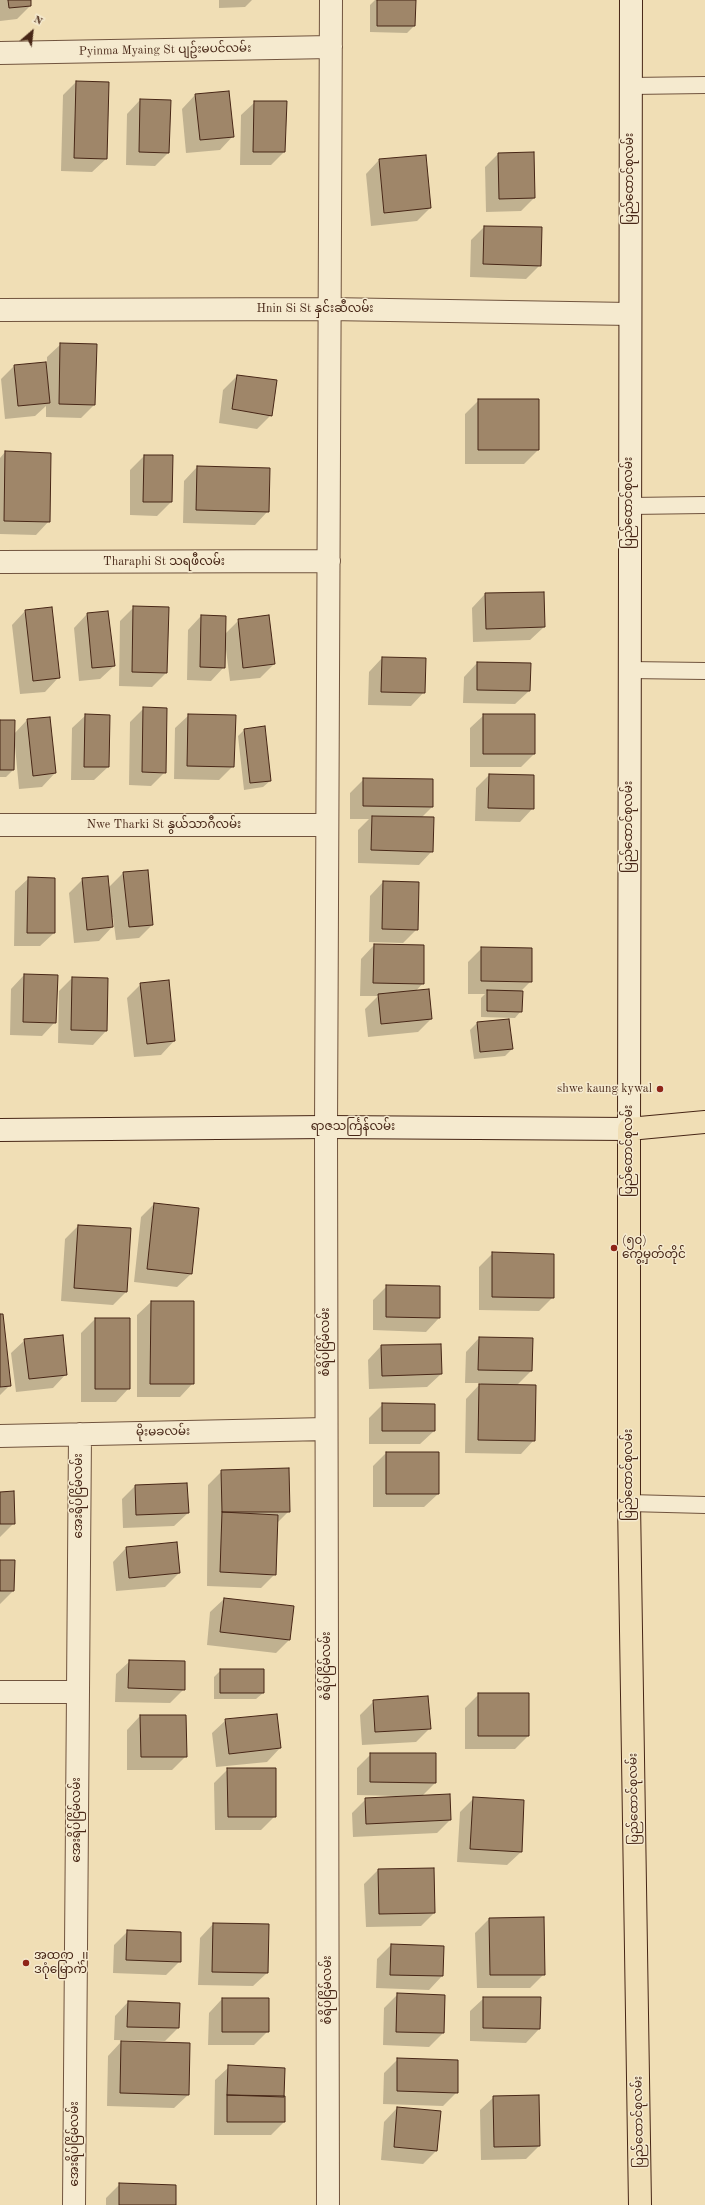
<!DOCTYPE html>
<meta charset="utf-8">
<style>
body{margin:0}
#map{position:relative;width:705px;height:2205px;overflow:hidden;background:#f0deb5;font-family:"Old Standard TT",serif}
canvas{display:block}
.north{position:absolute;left:12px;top:12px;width:40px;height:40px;-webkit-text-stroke:3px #f5eacf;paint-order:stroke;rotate:28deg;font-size:11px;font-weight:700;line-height:16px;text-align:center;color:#472616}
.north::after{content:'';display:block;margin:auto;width:14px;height:18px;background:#472616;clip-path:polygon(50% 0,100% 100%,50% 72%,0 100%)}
</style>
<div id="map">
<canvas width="705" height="2205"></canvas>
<div class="north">N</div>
</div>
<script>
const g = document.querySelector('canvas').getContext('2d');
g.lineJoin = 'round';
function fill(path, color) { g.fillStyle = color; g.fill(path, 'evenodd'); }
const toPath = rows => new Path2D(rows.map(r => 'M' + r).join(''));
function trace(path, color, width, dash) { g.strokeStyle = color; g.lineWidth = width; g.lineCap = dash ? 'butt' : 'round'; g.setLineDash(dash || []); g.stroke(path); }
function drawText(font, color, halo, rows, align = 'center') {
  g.font = font + ' "Old Standard TT","Noto Sans Myanmar",serif'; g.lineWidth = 3; g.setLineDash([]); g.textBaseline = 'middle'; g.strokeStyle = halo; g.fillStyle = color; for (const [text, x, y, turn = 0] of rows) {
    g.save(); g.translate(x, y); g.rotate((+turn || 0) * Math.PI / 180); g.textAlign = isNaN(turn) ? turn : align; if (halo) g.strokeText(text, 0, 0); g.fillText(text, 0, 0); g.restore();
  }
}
fill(toPath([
 [0,0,30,0,30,6,17,19,0,21],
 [219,0,252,0,245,7,219,8],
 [375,0,415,0,414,26,407,33,370,32,370,5],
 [76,82,106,159,92,172,61,171,63,95],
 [195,95,233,136,220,150,186,153,182,109],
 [140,100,169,152,155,166,126,165,127,114],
 [255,102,284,152,271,165,240,165,241,115],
 [498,154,534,198,521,211,486,212,485,167],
 [379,160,430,208,417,221,371,226,366,174],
 [484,227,540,265,526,279,470,277,471,240],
 [61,344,94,405,81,418,46,417,46,406,35,416,5,419,1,379,14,366,47,370,47,357],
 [237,376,271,415,257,429,219,423,223,390],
 [479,400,538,450,524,464,465,464,465,414],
 [5,452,49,521,36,535,0,534,0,458],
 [144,456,171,502,157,516,130,515,130,470],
 [197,467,268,511,255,525,183,523,184,481],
 [485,594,544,627,530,640,473,642,472,608],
 [134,607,168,608,166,673,152,687,119,686,120,621],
 [25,611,58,678,45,692,20,694,12,625],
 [87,614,114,666,100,679,79,681,74,628],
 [201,616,225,634,239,620,274,664,260,678,230,681,225,642,224,667,211,681,187,680,188,630],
 [382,658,424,692,411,706,368,705,369,672],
 [477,663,529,691,515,704,463,703,464,677],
 [144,708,165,772,151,786,129,785,130,722],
 [86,715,108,767,94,780,71,780,72,728],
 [189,715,233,766,219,780,174,779,175,728],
 [484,715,534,754,521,767,470,767,470,728],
 [49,718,55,773,42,787,19,789,15,746,13,770,6,777,0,777,0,721,14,734,27,720],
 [245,729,270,781,263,787,244,790,238,736],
 [489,775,533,808,520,822,475,821,476,788],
 [364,779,432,780,432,807,421,818,432,851,419,865,358,863,358,830,369,819,350,819,350,793],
 [123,873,152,925,139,938,116,940,113,917,111,917,112,927,99,941,74,943,69,893,83,879,108,888],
 [29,878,54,933,40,946,14,946,15,891],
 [383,882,417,929,403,943,369,942,370,896],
 [374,945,423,983,415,992,431,1019,418,1032,368,1037,365,1009,378,996,360,996,361,959],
 [482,948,531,981,520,992,521,1011,515,1018,481,1017,481,998,485,994,468,994,468,962],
 [24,975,55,1022,42,1036,10,1035,11,989],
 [72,978,106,1031,93,1045,58,1043,59,991],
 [141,984,174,1041,161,1055,134,1057,127,998],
 [508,1020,512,1049,505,1056,474,1059,470,1030,477,1023],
 [154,1204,191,1274,177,1287,134,1282,141,1217],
 [78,1226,126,1292,113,1305,61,1301,65,1239],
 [493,1253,553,1297,539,1311,479,1310,479,1267],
 [387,1286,439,1287,439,1318,426,1332,373,1330,373,1300],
 [151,1302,193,1302,193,1383,180,1397,137,1397,137,1315],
 [0,1315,10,1385,0,1395],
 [95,1319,129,1319,129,1388,116,1402,81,1402,81,1333],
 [479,1338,531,1371,516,1386,534,1440,521,1454,465,1453,466,1399,481,1383,465,1383,466,1352],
 [25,1340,66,1374,53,1388,16,1392,11,1353],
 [381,1346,441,1374,427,1387,369,1389,368,1360],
 [383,1404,434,1431,420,1444,369,1444,369,1418],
 [386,1453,438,1494,424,1507,373,1507,373,1466],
 [222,1471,289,1511,276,1524,275,1574,261,1588,207,1586,208,1485],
 [135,1486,188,1513,174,1526,123,1528,122,1499],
 [0,1493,14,1523,0,1537],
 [126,1548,179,1573,165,1587,116,1591,113,1562],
 [0,1561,13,1591,0,1604],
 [224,1599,289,1640,276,1653,207,1645,210,1612],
 [130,1661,184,1689,170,1703,115,1702,116,1674],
 [221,1670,263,1693,256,1699,214,1699,214,1677],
 [479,1694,528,1736,515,1749,465,1749,465,1708],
 [374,1701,430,1728,416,1742,362,1745,360,1715],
 [276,1715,280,1748,267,1762,216,1767,212,1733,226,1720],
 [140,1716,186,1756,172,1770,127,1770,127,1730],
 [371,1754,435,1783,421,1797,450,1820,437,1833,353,1837,352,1813,366,1799,395,1798,395,1796,357,1795,357,1768],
 [228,1769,275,1816,261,1830,215,1830,214,1783],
 [474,1798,521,1852,507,1865,457,1862,460,1812],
 [378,1870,434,1913,421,1926,366,1927,364,1884],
 [489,1919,544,1974,530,1988,477,1988,475,1933],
 [213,1924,267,1973,253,1986,198,1985,200,1938],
 [128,1931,180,1961,166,1975,113,1973,114,1945],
 [391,1945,443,1947,442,1976,429,1990,376,1988,377,1959],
 [398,1994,444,1996,443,2033,429,2047,383,2045,384,2008],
 [484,1998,539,2029,526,2043,470,2041,470,2011],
 [222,1999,268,2031,254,2045,208,2045,209,2013],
 [128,2002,178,2028,165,2041,114,2040,115,2016],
 [121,2042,188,2095,174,2108,107,2106,108,2056],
 [398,2059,457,2092,443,2106,383,2104,384,2073],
 [229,2067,284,2069,284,2122,271,2135,214,2135,215,2080],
 [494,2097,539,2146,526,2159,481,2160,480,2110],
 [397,2108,436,2151,423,2164,381,2160,384,2122],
 [120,2184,175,2205,106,2205,106,2198]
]), '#0003');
const building = toPath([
 [8,0,31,0,31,6,9,8,8,0],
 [377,0,416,0,415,26,377,26,377,0],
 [76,81,109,82,107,159,74,158,76,81],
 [229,91,234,137,200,140,195,94,229,91],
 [140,99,171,100,169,153,139,152,140,99],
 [254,101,287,101,285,152,253,152,254,101],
 [534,152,535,198,499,199,498,153,534,152],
 [426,155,431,208,384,213,379,159,426,155],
 [484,226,542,227,541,266,483,264,484,226],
 [60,343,97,344,95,405,59,404,60,343],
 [46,362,50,403,18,406,14,365,46,362],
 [237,375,277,380,272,416,232,409,237,375],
 [478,399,539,399,539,450,478,450,478,399],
 [5,451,51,453,50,522,4,521,5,451],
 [144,455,173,455,172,502,143,502,144,455],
 [197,466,270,468,269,512,196,510,197,466],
 [544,592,545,627,486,629,485,593,544,592],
 [133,606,169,607,167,673,132,672,133,606],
 [52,607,60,678,33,681,25,610,52,607],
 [108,611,115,666,92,668,87,613,108,611],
 [201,615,226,616,225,668,200,667,201,615],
 [269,615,275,664,243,668,238,619,269,615],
 [382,657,426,658,425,693,381,692,382,657],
 [477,662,531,663,530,691,477,690,477,662],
 [143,707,167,708,166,773,142,772,143,707],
 [85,714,110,715,109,767,84,767,85,714],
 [188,714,236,715,234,767,187,766,188,714],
 [483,714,535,714,535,754,483,754,483,714],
 [50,717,56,773,33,776,27,719,50,717],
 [0,720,15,720,14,770,0,770,0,720],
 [265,726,271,781,250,783,244,729,265,726],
 [489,774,534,775,534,809,488,808,489,774],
 [363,778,433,779,433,807,363,806,363,778],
 [372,816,434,817,433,852,371,850,372,816],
 [148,870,153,925,129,927,123,872,148,870],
 [108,876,113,927,87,930,82,878,108,876],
 [28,877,55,878,55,933,27,933,28,877],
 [383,881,419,882,418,930,382,929,383,881],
 [374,944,424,945,424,984,373,983,374,944],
 [481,947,532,948,532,982,481,981,481,947],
 [24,974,58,975,56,1023,23,1022,24,974],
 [72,977,108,978,107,1031,71,1030,72,977],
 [169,980,175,1041,147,1044,140,983,169,980],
 [429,989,432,1019,381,1024,378,994,429,989],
 [487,990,523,991,522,1012,487,1011,487,990],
 [509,1019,513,1049,480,1052,477,1022,509,1019],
 [154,1203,199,1208,192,1274,147,1269,154,1203],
 [78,1225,131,1228,127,1292,74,1288,78,1225],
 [492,1252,554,1254,554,1298,492,1297,492,1252],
 [386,1285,440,1286,440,1318,386,1317,386,1285],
 [151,1301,194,1301,194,1384,150,1384,151,1301],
 [0,1314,3,1314,11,1386,0,1387,0,1314],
 [95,1318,130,1318,130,1389,95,1389,95,1318],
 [63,1335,67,1375,29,1379,24,1339,63,1335],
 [479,1337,533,1338,532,1371,478,1370,479,1337],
 [441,1344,442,1374,382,1376,381,1345,441,1344],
 [479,1384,536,1385,535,1441,478,1440,479,1384],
 [382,1403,435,1404,435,1431,382,1431,382,1403],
 [386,1452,439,1452,439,1494,386,1494,386,1452],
 [289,1468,290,1512,222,1512,221,1470,289,1468],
 [187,1483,189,1513,136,1515,135,1485,187,1483],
 [14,1491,15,1524,0,1524,0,1492,14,1491],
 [222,1512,278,1515,276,1575,220,1572,222,1512],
 [177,1542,180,1573,129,1578,126,1547,177,1542],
 [0,1560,15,1560,14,1591,0,1591,0,1560],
 [224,1598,294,1606,290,1640,220,1632,224,1598],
 [129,1660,185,1661,185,1690,128,1688,129,1660],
 [220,1669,264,1669,264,1693,220,1693,220,1669],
 [478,1693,529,1693,529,1736,478,1736,478,1693],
 [428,1696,431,1729,375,1732,373,1700,428,1696],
 [277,1714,281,1748,229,1754,225,1719,277,1714],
 [140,1715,186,1715,187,1757,141,1757,140,1715],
 [370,1753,436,1753,436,1783,370,1782,370,1753],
 [227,1768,276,1768,276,1817,228,1817,227,1768],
 [450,1794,451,1820,366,1824,365,1798,450,1794],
 [473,1797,524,1800,522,1852,470,1849,473,1797],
 [434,1868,435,1913,379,1914,378,1869,434,1868],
 [544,1917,545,1975,490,1975,489,1918,544,1917],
 [213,1923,269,1924,268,1973,212,1972,213,1923],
 [127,1930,181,1932,181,1962,126,1960,127,1930],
 [391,1944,444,1946,443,1976,390,1975,391,1944],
 [397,1993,445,1995,444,2033,396,2032,397,1993],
 [483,1997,541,1997,540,2029,483,2028,483,1997],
 [222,1998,269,1998,269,2032,222,2032,222,1998],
 [128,2001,180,2003,179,2028,127,2027,128,2001],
 [121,2041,190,2043,189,2095,120,2093,121,2041],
 [397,2058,458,2060,458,2093,397,2091,397,2058],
 [228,2065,285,2068,284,2097,227,2095,228,2065],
 [227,2095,285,2096,285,2122,227,2122,227,2095],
 [539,2095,540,2146,494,2147,493,2096,539,2095],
 [397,2107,441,2111,437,2151,394,2147,397,2107],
 [119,2183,176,2185,176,2205,119,2205,119,2183]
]);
fill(building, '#9f8669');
trace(building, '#472616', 1);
const lane = toPath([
 [631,86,705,85],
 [630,506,705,505],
 [629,670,705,671],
 [629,1503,705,1505]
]);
const street = toPath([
 [0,53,331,47],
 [0,310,329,309,630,314],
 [0,562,329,561],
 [0,825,327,825],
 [0,1436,326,1429],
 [0,1692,78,1692],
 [74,2205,80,1434],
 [328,2205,326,1127,331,0]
]);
const secondary = toPath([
 [0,1130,326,1127,629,1129,631,0]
]);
const primary = toPath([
 [640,2205,629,1503,629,1129,705,1122]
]);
trace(lane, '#71543e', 18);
trace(street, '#71543e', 24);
trace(secondary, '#472616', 24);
trace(primary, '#472616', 24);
trace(lane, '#f5eacf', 16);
trace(street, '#f5eacf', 22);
trace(secondary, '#f5eacf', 22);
trace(primary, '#f0deb5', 22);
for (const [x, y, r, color] of [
 [660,1089,4,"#8f2418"],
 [614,1248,4,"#8f2418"],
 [26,1963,4,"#8f2418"]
]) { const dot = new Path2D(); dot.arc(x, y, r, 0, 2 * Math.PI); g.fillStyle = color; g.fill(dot); trace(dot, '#f5eacf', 1.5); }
drawText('12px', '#472616', '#f5eacf', [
 ["Pyinma Myaing St ပျဥ်းမပင်လမ်း",165,50,-1],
 ["ပြည်ထောင်စုလမ်း",630,179,-90],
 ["Hnin Si St နှင်းဆီလမ်း",315,309],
 ["ပြည်ထောင်စုလမ်း",629,503,-90],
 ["Tharaphi St သရဖီလမ်း",164,562],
 ["Nwe Tharki St နွယ်သာဂီလမ်း",164,825],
 ["ပြည်ထောင်စုလမ်း",629,827,-90],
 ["ရာဇသင်္ကြန်လမ်း",353,1127],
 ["ပြည်ထောင်စုလမ်း",629,1151,-90],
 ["စံရိပ်ငြိမ်လမ်း",326,1342,-90],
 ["မိုးမခလမ်း",163,1432,-1],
 ["ပြည်ထောင်စုလမ်း",629,1475,-90],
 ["အေးရိပ်ငြိမ်လမ်း",79,1496,-90],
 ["စံရိပ်ငြိမ်လမ်း",327,1666,-90],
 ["ပြည်ထောင်စုလမ်း",634,1799,-91],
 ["အေးရိပ်ငြိမ်လမ်း",77,1820,-90],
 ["စံရိပ်ငြိမ်လမ်း",328,1990,-90],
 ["ပြည်ထောင်စုလမ်း",639,2122,-91],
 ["အေးရိပ်ငြိမ်လမ်း",75,2144,-90]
]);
drawText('12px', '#472616', '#f5eacf', [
 ["shwe kaung kywal",652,1089,"right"],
 ["(၅၀)",622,1241],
 ["ကွေ့မှတ်တိုင်",622,1255],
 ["အထက ၂၊",34,1956],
 ["ဒဂုံမြောက်",34,1970]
], 'left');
</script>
